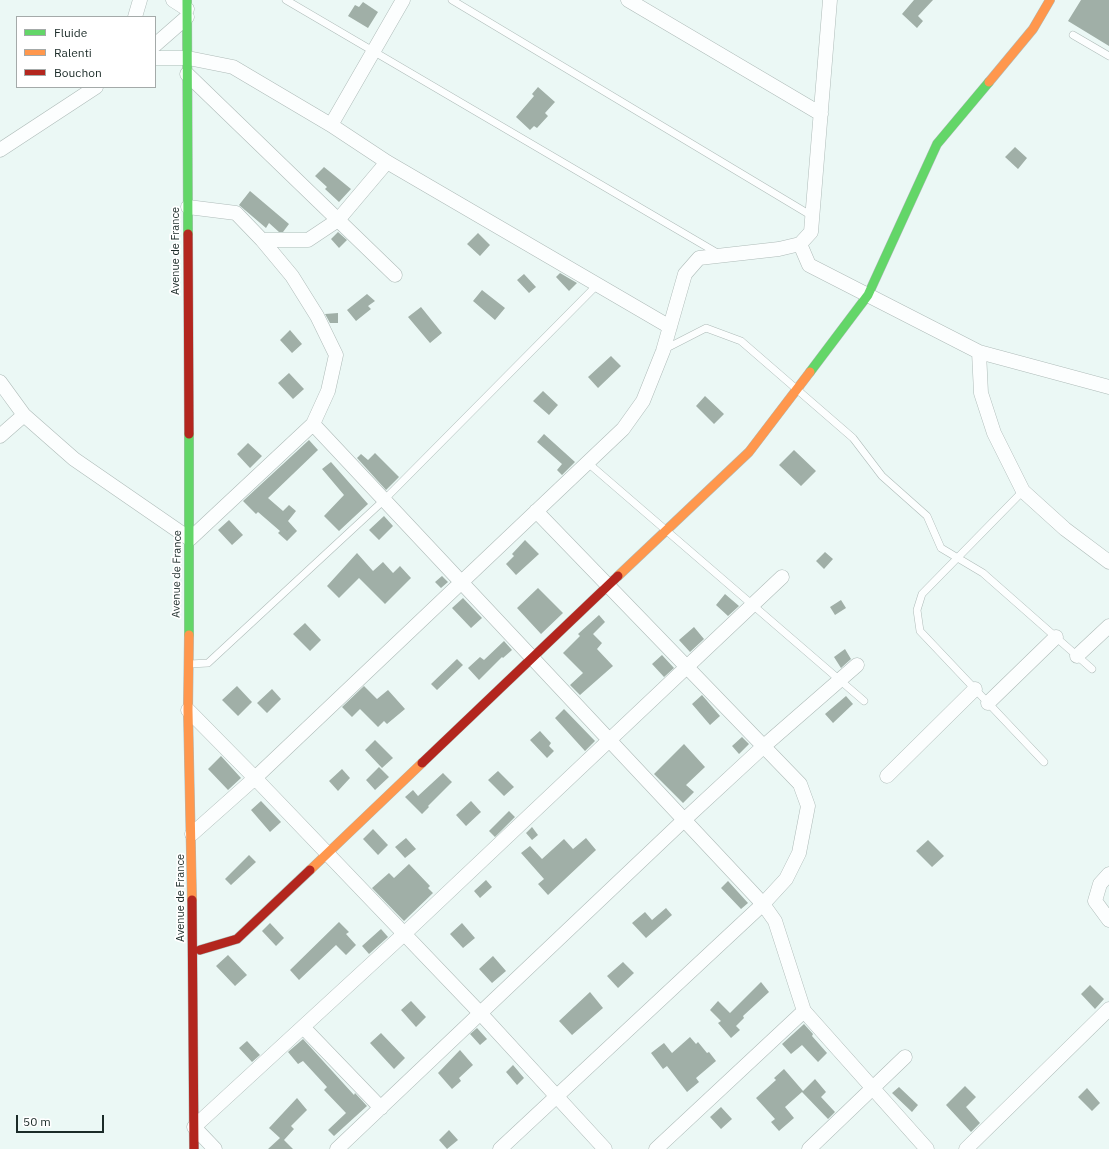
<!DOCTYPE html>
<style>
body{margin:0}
#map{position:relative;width:1109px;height:1149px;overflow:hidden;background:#ebf8f5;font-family:"IBM Plex Sans",sans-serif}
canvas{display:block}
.legend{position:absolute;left:16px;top:16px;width:140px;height:72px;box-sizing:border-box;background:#fff;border:1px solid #a4aaa9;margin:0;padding:5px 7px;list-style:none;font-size:12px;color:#1b2b28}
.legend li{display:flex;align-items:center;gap:8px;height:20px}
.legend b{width:20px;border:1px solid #a4aaa9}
.scale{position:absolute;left:16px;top:1115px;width:88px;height:18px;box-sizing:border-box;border:2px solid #1b2b28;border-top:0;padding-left:5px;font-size:12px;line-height:14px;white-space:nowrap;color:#1b2b28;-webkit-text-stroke:3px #fff;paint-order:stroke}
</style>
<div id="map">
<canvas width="1109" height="1149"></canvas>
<ul class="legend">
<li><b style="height:5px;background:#63d668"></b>Fluide</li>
<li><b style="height:5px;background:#ff974d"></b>Ralenti</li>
<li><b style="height:5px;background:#b3261e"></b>Bouchon</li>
</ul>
<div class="scale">50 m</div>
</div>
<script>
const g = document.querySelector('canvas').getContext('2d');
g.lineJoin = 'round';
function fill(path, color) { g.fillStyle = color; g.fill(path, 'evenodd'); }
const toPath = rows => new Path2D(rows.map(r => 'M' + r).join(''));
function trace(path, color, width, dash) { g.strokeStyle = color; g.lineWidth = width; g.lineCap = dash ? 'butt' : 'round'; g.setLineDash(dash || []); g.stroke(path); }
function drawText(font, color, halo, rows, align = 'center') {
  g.font = font + ' "IBM Plex Sans",sans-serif'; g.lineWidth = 3.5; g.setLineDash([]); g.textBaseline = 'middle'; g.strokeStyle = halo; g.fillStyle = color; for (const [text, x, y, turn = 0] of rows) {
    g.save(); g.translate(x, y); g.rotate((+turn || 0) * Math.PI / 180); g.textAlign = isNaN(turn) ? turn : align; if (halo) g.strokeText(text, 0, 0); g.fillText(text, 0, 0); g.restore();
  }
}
fill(toPath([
 [914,0,933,0,918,16,923,21,917,28,902,14],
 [1081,0,1109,0,1109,46,1068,21],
 [363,2,378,12,368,28,348,16,355,5,359,7],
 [538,87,555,102,545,113,548,116,537,128,534,126,530,130,516,117,534,96,532,94],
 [1015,147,1027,158,1018,169,1005,157],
 [324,167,351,189,339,202,325,189,327,187,315,176],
 [250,191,289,224,283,232,279,232,269,223,266,228,239,205],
 [338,232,347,240,339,248,331,239],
 [478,233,490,245,480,256,467,244],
 [560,273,577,283,569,291,556,277],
 [524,274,536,287,529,293,517,280],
 [482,290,505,308,495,320,473,301],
 [367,294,375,301,368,306,371,309,356,321,347,310],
 [421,307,442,333,430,343,408,317],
 [338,313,338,323,330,323,325,314],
 [290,330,302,344,292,353,280,340],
 [611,356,621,366,598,388,588,377],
 [289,373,304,389,293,399,278,383],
 [543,391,558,405,549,415,533,401],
 [705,396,724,414,714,424,696,406],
 [544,434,575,462,562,475,557,470,562,464,537,442],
 [309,440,318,450,268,498,283,511,289,505,296,511,288,521,297,531,287,541,278,533,280,531,258,512,256,514,243,501],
 [248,443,262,456,250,468,237,454],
 [794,450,816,471,801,486,779,465],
 [375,453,399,477,386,490,357,458,361,454,368,460],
 [331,462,368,504,339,531,324,516,344,495,322,469],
 [384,516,393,526,379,540,369,530],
 [229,520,243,535,232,545,218,530],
 [525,540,539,554,516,575,506,564,514,556,512,554],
 [825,552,833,559,824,569,816,561],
 [357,553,373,571,383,562,393,573,400,566,411,578,385,604,359,578,339,598,327,586],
 [442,576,448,582,441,588,435,582],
 [538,588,563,613,541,634,517,608],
 [725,594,739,606,728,616,716,605],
 [463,598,482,618,471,628,452,608],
 [841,600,846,608,835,615,830,607],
 [599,615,605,622,593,634,602,643,597,649,613,666,580,695,570,685,583,673,563,653,580,636,578,634],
 [305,623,321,640,310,651,293,634],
 [694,627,704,639,690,652,679,640],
 [504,641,512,650,503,658,502,657,479,680,468,668,480,657,484,660],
 [845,649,851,659,841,668,834,657],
 [662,655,674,668,664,677,652,664],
 [457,659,463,665,437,690,431,684],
 [237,686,252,702,238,716,222,700],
 [364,686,377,699,388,690,405,709,387,724,384,721,378,727,360,709,352,717,342,707],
 [272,689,281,699,267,713,257,703],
 [702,695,720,716,710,725,692,704],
 [846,696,853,704,833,723,825,714],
 [564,709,595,741,585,751,555,718],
 [540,731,551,743,549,746,554,751,547,758,530,740],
 [742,737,749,744,739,754,732,746],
 [375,740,393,758,382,768,365,750],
 [684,744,705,767,686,785,694,792,683,803,654,774],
 [221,756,241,778,228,790,208,769],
 [379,767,389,777,375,790,366,780],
 [342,769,350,778,338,791,329,781],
 [498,771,514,787,504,796,488,780],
 [443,773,452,782,428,806,429,807,422,814,405,797,413,790,418,796],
 [261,801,281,822,270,832,251,810],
 [471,801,481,812,466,826,456,815],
 [509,811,515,817,495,837,489,831],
 [532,827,538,835,532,840,526,833],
 [373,829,388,845,378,855,363,839],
 [406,838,416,849,405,858,395,847],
 [586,838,596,850,548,895,538,884,544,879,521,853,530,846,542,859,564,839,573,849],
 [928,840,944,856,932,867,916,851],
 [249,855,256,862,231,885,225,879],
 [409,864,430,886,428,888,433,893,404,921,372,888,389,873,394,878],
 [486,880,492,887,480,898,474,891],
 [728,881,748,903,741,909,721,888],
 [666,908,672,915,646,938,632,923,645,912,652,920],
 [339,922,349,932,346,934,356,945,346,955,336,945,299,980,290,970],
 [270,923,284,938,276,946,262,931],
 [462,923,475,938,463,948,450,934],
 [381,929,388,937,369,954,362,946],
 [228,955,247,975,235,986,216,966],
 [493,956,506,971,492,983,479,969],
 [623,962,634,973,618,988,607,976],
 [761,982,769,992,743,1016,744,1018,736,1026,740,1030,731,1038,718,1023,721,1021,710,1010,718,1001,730,1013],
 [1090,985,1104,999,1095,1009,1081,994],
 [590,992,603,1008,572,1035,559,1021],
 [411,1001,426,1017,416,1027,401,1010],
 [804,1024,813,1034,812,1036,827,1053,818,1062,802,1045,791,1054,782,1044],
 [477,1028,487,1039,480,1045,470,1034],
 [381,1033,405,1058,394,1069,370,1043],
 [690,1037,696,1044,698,1042,707,1053,709,1052,716,1061,696,1078,699,1082,687,1092,667,1066,663,1069,651,1053,664,1043,672,1053],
 [303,1039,354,1095,355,1093,367,1106,334,1136,328,1130,346,1113,324,1090,327,1087,303,1061,298,1064,288,1052],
 [247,1041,260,1055,252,1062,239,1048],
 [460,1050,473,1065,459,1078,461,1081,452,1089,438,1073],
 [513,1065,524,1078,517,1085,506,1072],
 [784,1069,803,1091,815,1079,826,1092,821,1097,835,1112,828,1119,802,1092,785,1107,794,1118,779,1131,771,1122,775,1119,756,1098,776,1080,774,1078],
 [965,1086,976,1097,966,1107,980,1123,971,1132,946,1105],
 [899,1087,918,1105,912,1112,892,1093],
 [1087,1088,1100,1103,1092,1111,1078,1097],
 [297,1098,307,1110,291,1126,294,1129,284,1140,293,1149,268,1149,280,1138,269,1128],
 [721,1107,732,1119,721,1129,710,1117],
 [449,1130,458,1140,447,1149,439,1140]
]), '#a0afa7');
const lane = toPath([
 [286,0,719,254],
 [452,0,812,216],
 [1073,35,1109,56],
 [665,349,706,328,741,341,853,438,882,476,927,516,941,548,983,573,1092,669],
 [588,463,864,701],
 [1023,491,922,594,917,610,920,631,1044,762],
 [190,664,208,663,383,501,597,285]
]);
const street = toPath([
 [173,0,187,9],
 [628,0,821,114],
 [135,17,140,0],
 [155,45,187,17],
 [155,58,188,58,233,67,331,125,387,162,670,327],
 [187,74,395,275],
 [331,125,403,0],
 [0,150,96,87],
 [262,240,308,240,338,220,387,162],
 [800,244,809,265,979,352,1109,387],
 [979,352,981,393,994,433,1023,491,1065,529,1109,562],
 [0,382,24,415,74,459,190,539,313,424,328,391,336,355,317,316,292,276,262,240,236,213,188,207],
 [313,424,763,904,775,921,804,1011,927,1149],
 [0,436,24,415],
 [1077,656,1109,626],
 [988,703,1056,637],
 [188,710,255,778,481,1014,605,1149],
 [887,776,975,689],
 [192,834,255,778,623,429,643,401,663,351,685,274,699,258,779,249,800,244,811,232,830,0],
 [1109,874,1100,884,1095,901,1109,920],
 [303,1027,381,1108],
 [215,1149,194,1127,404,934,782,577],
 [337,1149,684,820,764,746,857,665],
 [500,1149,763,904,786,879,799,853,808,806,800,784,536,511],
 [656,1149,804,1011],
 [809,1149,905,1057],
 [966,1149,1109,1009]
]);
const fast = toPath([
 [187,0,188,234],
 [810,372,868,295,937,144,989,82],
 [189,635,189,434]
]);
const slow = toPath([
 [989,82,1033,29,1050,0],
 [618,576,749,452,810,372],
 [189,635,188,710,192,900],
 [310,870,422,763]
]);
const jam = toPath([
 [188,234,189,434],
 [422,763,618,576],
 [192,900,194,1149],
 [200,950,237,939,310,870]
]);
trace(lane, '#aebbb8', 8);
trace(street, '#aebbb8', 15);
trace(fast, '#aebbb8', 10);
trace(slow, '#aebbb8', 10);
trace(jam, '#aebbb8', 10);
trace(lane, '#fcfefe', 7);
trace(street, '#fcfefe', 14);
trace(fast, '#63d668', 9);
trace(slow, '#ff974d', 9);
trace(jam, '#b3261e', 9);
drawText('11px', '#1b2b28', '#fff', [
 ["Avenue de France",176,251,-90],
 ["Avenue de France",177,574,-89],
 ["Avenue de France",181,898,-90]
]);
</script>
